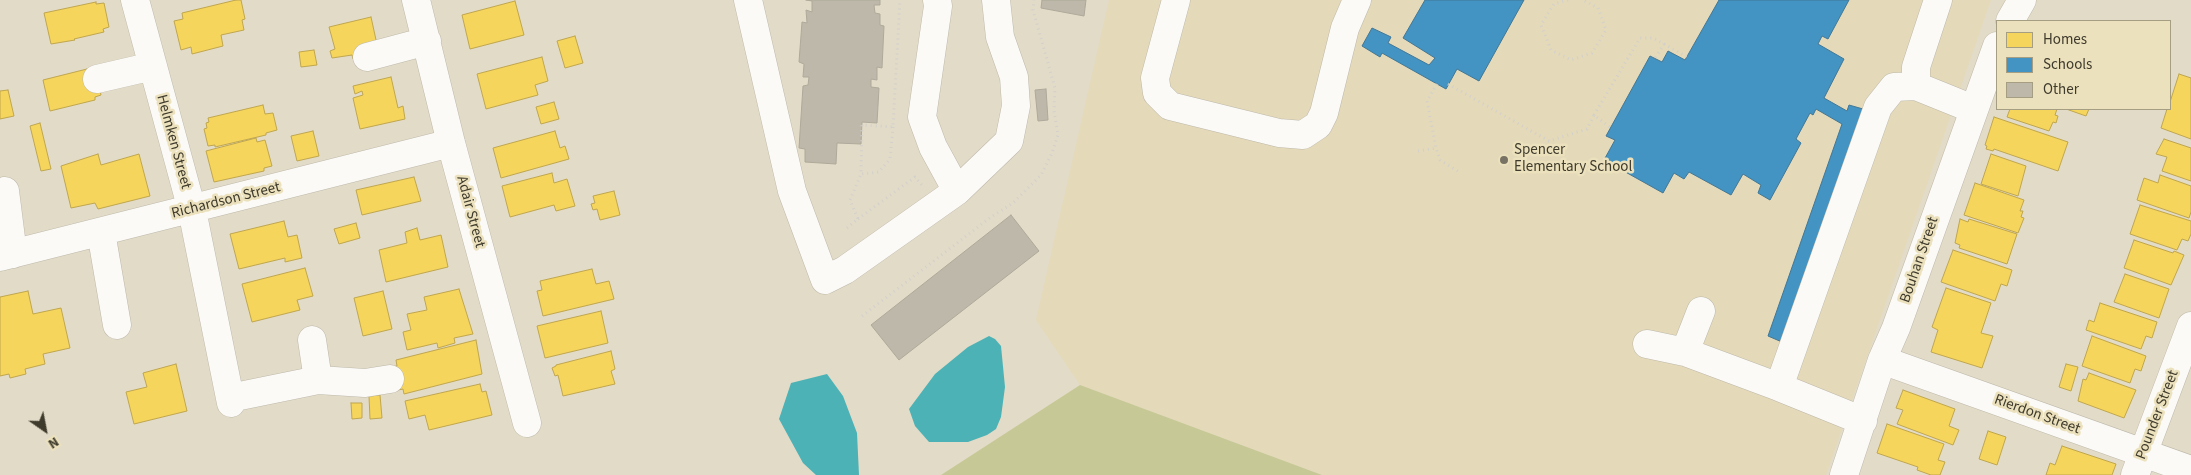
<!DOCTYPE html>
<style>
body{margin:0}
#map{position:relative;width:2191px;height:475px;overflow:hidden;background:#e2dbc8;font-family:"Source Sans 3",sans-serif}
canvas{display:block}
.legend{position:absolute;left:1996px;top:20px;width:175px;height:90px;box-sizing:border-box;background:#ece1bd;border:1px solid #a69e83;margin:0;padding:6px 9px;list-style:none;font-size:15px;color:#3e3a2c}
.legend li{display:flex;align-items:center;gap:10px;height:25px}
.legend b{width:25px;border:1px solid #a69e83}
.north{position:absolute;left:20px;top:405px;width:50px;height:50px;-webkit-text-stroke:4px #ece1bd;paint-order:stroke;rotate:147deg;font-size:14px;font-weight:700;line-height:20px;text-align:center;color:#3e3a2c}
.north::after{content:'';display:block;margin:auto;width:18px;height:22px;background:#3e3a2c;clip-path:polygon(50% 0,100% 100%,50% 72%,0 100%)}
</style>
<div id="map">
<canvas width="2191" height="475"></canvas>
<ul class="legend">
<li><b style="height:14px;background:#f6d55c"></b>Homes</li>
<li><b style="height:14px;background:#4393c3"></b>Schools</li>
<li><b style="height:14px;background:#bdb8a9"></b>Other</li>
</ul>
<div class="north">N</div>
</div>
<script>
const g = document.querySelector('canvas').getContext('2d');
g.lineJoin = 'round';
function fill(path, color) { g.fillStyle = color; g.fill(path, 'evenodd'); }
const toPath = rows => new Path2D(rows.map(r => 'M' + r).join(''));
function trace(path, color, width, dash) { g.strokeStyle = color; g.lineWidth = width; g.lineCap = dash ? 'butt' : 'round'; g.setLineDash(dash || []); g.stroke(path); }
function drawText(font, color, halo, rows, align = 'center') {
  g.font = font + ' "Source Sans 3",sans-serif'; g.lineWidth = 5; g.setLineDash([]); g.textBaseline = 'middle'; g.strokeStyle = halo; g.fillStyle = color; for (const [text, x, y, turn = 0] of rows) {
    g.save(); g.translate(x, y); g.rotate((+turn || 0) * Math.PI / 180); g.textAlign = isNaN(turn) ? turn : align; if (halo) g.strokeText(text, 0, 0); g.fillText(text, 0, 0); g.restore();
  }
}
fill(toPath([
 [1109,0,1991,0,1826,475,1322,475,1080,385,1036,320]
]), '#e4d9b9');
fill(toPath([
 [1080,385,1322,475,941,475]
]), '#c6c995');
fill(toPath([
 [989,336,995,339,1001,346,1005,387,1001,417,996,429,987,435,968,442,929,442,915,426,909,409,935,374,968,347],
 [827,374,843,396,857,433,859,475,816,475,803,463,779,419,791,383]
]), '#4db2b5');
const homes = toPath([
 [236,0,241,0,245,19,242,20,244,30,221,35,223,46,192,54,191,47,181,50,174,21,183,19,182,13,236,0],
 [515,1,524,35,470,49,462,15,515,1],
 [96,2,96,4,104,3,109,27,103,29,104,32,74,39,75,40,51,44,44,13,96,2],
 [371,17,378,49,353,59,352,55,332,58,330,51,335,49,329,27,371,17],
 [575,36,583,63,565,68,557,41,575,36],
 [314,50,317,65,301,67,299,52,314,50],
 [542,57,548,81,535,85,538,95,486,109,477,74,542,57],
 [87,69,89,79,97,77,101,95,95,97,95,100,50,111,43,80,87,69],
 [2179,74,2191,78,2191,139,2161,128,2167,109,2170,109,2170,102,2179,74],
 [391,77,398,108,403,106,405,119,360,129,353,98,363,95,362,91,355,94,353,86,391,77],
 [8,90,14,116,0,119,0,91,8,90],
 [554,102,559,119,541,124,536,107,554,102],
 [263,105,265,114,273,113,277,130,266,133,266,135,215,147,215,145,208,146,204,129,207,128,206,123,209,122,208,118,263,105],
 [2010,109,2057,109,2055,115,2058,116,2056,123,2053,122,2049,131,2007,117,2010,109],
 [2066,109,2089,109,2086,116,2066,109],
 [1994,117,2068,142,2058,171,1994,149,1993,151,1986,149,1987,146,1985,145,1994,117],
 [40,123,51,169,41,171,30,126,40,123],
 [313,131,319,156,297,161,291,136,313,131],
 [555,131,560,148,565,146,569,159,501,178,493,148,555,131],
 [256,138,257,142,265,140,272,166,264,168,264,171,214,182,206,151,256,138],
 [2164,139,2191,148,2191,181,2162,171,2167,157,2156,154,2164,139],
 [98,154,101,165,139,154,150,196,98,209,95,203,71,208,61,166,98,154],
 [1991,154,2026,166,2018,196,1981,184,1991,154],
 [552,173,554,183,567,179,575,206,556,211,554,205,510,217,502,186,552,173],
 [2160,175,2191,186,2191,212,2189,218,2137,200,2144,178,2158,183,2160,175],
 [414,177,421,201,362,215,356,190,414,177],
 [1975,183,2024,200,2020,211,2023,211,2021,217,2024,218,2018,233,1964,215,1975,183],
 [614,191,620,215,600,220,597,209,593,210,591,204,595,203,593,196,614,191],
 [2140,205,2191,221,2191,234,2188,241,2182,239,2177,250,2130,234,2140,205],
 [1960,219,1968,222,1969,219,2017,234,2007,264,1959,248,1960,245,1955,243,1960,219],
 [284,221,288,237,297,235,302,258,285,262,285,258,239,269,230,234,284,221],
 [356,223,360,238,339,244,334,229,356,223],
 [417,228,420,240,441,235,448,267,386,282,379,250,407,243,405,232,417,228],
 [2134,240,2173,253,2174,251,2184,255,2171,285,2124,268,2134,240],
 [1953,250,2012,270,2007,286,2001,284,1995,301,1941,282,1953,250],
 [305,268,313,296,297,300,300,310,252,322,242,284,305,268],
 [592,269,596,284,609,281,614,299,543,316,537,291,542,290,540,281,592,269],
 [2125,274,2169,289,2159,318,2114,302,2125,274],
 [1946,288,1991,303,1981,333,1993,336,1982,368,1931,352,1938,330,1932,327,1946,288],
 [459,289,473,334,454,338,455,343,438,348,437,343,407,350,403,332,411,330,407,314,427,310,424,297,459,289],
 [28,291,33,314,61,308,70,348,43,354,45,364,25,369,26,374,10,378,9,374,0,376,0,297,28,291],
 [383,291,392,329,363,336,354,298,383,291],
 [2100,303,2157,322,2152,338,2146,336,2141,349,2086,330,2089,320,2094,322,2100,303],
 [601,311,608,343,545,358,537,326,601,311],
 [2092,336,2146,356,2141,371,2135,369,2130,383,2082,366,2092,336],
 [476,340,482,374,404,394,403,389,393,391,387,368,397,366,396,360,476,340],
 [611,351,615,369,611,371,615,384,563,396,558,375,555,376,552,368,556,366,556,365,611,351],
 [176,364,187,411,134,424,126,392,147,387,143,373,176,364],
 [2066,364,2078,367,2071,391,2059,387,2066,364],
 [2089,373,2136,390,2124,418,2078,401,2083,379,2086,380,2089,373],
 [480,384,482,392,486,391,492,415,429,430,425,415,409,419,405,401,480,384],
 [1903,390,1955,409,1949,426,1959,430,1953,445,1897,424,1903,410,1896,408,1903,390],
 [380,395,382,418,370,419,369,396,380,395],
 [351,403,362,403,362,418,352,419,351,403],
 [1887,424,1944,444,1938,460,1945,462,1940,475,1931,475,1917,470,1918,467,1877,453,1887,424],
 [1988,431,2006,437,1997,465,1979,459,1988,431],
 [2062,446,2116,464,2112,475,2046,475,2050,463,2055,465,2062,446]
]);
fill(homes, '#f6d55c');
trace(homes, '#bfa64e', 1);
const schools = toPath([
 [1425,0,1524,0,1479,81,1457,69,1446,89,1382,53,1380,57,1362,46,1372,28,1391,37,1388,43,1429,65,1435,58,1403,38,1425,0],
 [1719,0,1849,0,1828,39,1822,36,1818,44,1844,59,1824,98,1847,111,1849,105,1863,109,1782,342,1768,336,1842,124,1816,109,1813,115,1810,113,1796,139,1801,143,1770,200,1758,193,1761,185,1743,174,1731,195,1689,172,1684,179,1674,173,1663,193,1604,160,1615,140,1606,136,1650,56,1662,62,1668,51,1685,60,1719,0]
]);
fill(schools, '#4393c3');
trace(schools, '#427896', 1);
const building = toPath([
 [806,0,880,0,880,5,874,5,875,13,880,14,880,25,884,26,882,68,877,67,877,80,871,79,871,87,879,88,877,123,862,122,861,144,837,143,836,164,805,162,805,149,799,148,803,86,808,85,809,77,803,77,804,64,799,62,802,22,807,23,806,10,812,12,812,1,806,0],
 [1042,0,1086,0,1084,16,1041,8,1042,0],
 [1046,89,1048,120,1038,121,1035,90,1046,89],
 [1011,215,1039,251,899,360,871,325,1011,215]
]);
fill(building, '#bdb8a9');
trace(building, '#aea99a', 1);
const minor = toPath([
 [135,0,192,210,231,403],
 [416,0,451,143,527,423],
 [748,0,792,191,825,280,845,270,957,191,933,147,922,117,938,6,937,0],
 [1176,0,1155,78,1157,93,1170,106,1279,133,1303,135,1318,125,1324,113,1345,28,1357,0],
 [2010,21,2022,0],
 [367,57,427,41],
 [97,79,153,66],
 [1916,86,1916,67,1938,0],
 [5,191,13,254],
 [957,191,1009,141,1016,106,1014,77,1000,37,996,0],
 [101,232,117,325],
 [0,257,451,143],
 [1701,311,1685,352,1779,387],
 [312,340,318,380],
 [1647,344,1685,352],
 [1882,360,2191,470],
 [230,398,318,380,365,383,390,379],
 [1863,421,1779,387,1878,107,1894,87,1916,86,1973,109],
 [1844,475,1882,360,1896,328,1997,46],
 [2135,475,2191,326]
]);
trace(minor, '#beb9aa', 29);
trace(toPath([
 [1568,0,1554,4,1541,25,1551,50,1571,60,1592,53,1606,30,1598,8,1583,0],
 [1664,44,1687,57],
 [1437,84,1427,101,1436,148,1440,160,1461,173],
 [1448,84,1549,141,1587,129,1594,115,1611,128],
 [1594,115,1640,38,1653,38,1664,44,1655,58],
 [893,127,890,159,879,172,861,174,862,125,893,127,900,0],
 [1418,151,1436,148],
 [858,219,915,177,922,185],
 [847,228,858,219,850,200,861,174],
 [862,316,991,217,1013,203,1041,175,1052,153,1058,135,1054,111,1055,88,1033,10,1034,0]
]), '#d2d0cb', 3, [1, 4]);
trace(minor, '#fbfaf7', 28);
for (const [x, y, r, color] of [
 [1504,160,5,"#777263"]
]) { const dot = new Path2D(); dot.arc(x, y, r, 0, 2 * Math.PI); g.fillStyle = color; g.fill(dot); trace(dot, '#ece1bd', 2); }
drawText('15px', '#3e3a2c', '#ece1bd', [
 ["Helmken Street",173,142,75],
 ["Richardson Street",226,201,-14],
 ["Adair Street",470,212,75],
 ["Bouhan Street",1920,260,-71],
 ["Rierdon Street",2037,415,20],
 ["Pounder Street",2158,415,-69]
]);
drawText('15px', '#3e3a2c', '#ece1bd', [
 ["Spencer",1514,151],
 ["Elementary School",1514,168]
], 'left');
</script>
